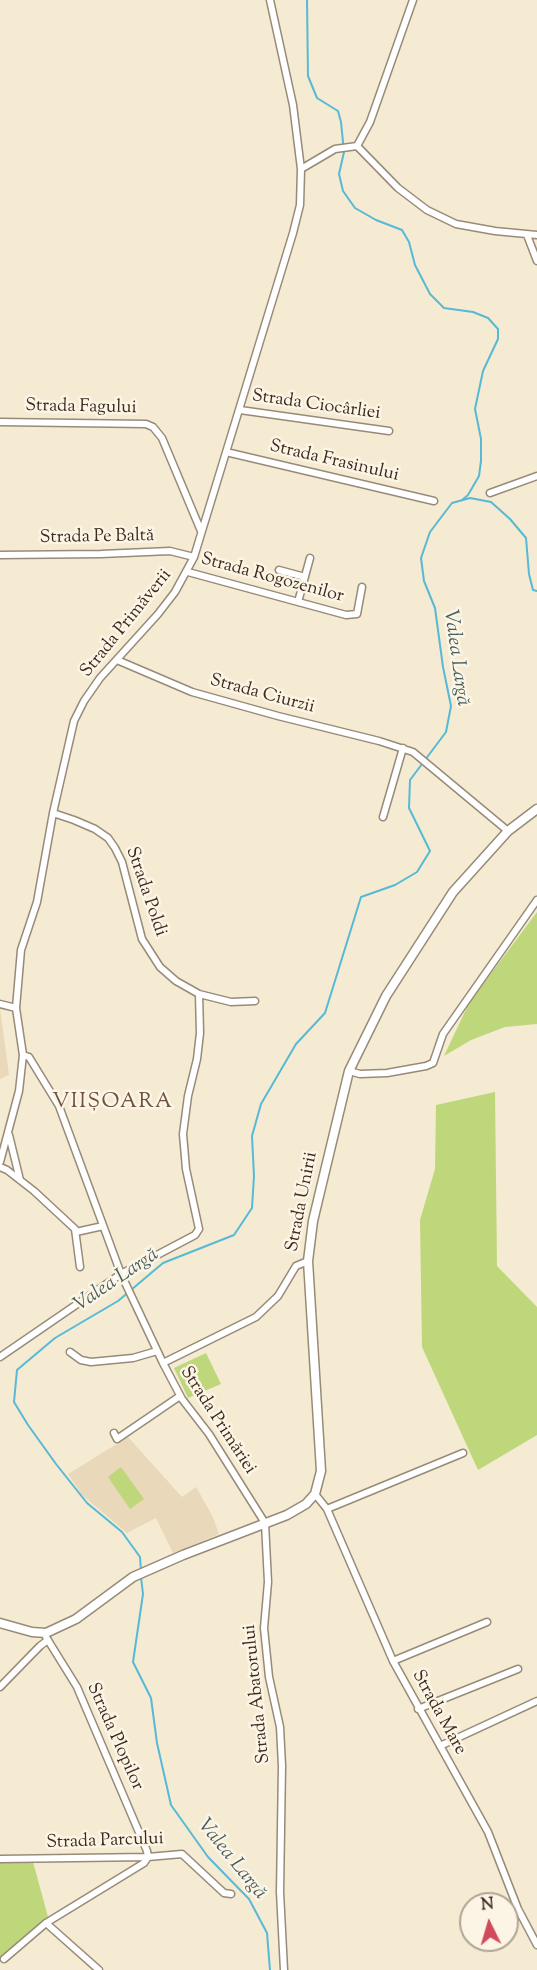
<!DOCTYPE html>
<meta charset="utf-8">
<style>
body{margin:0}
#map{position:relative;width:537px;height:1970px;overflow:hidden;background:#f4ebd2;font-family:"Sorts Mill Goudy",serif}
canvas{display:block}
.north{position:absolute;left:459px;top:1892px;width:60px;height:60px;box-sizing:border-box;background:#fcf5e5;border:2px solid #afa495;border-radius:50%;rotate:355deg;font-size:16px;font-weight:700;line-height:24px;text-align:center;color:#3b2a1e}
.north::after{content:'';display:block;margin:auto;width:21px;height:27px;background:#d1495b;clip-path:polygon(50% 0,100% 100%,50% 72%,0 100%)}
</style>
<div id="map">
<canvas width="537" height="1970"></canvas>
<div class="north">N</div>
</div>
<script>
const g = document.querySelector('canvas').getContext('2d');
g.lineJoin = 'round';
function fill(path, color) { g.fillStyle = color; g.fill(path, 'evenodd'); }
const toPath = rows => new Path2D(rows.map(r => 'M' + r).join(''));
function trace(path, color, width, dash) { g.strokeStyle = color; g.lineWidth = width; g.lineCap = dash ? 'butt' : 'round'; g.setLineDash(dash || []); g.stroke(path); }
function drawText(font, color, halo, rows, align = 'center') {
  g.font = font + ' "Sorts Mill Goudy",serif'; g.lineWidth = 5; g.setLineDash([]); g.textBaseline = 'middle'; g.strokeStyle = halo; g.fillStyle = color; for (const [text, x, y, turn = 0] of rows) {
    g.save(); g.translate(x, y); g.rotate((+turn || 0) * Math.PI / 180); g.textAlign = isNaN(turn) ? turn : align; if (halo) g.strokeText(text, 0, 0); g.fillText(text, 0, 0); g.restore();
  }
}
fill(toPath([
 [0,1008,9,1075,0,1079],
 [128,1437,182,1497,196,1487,213,1517,219,1534,173,1553,156,1518,127,1533,82,1495,68,1474]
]), '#e9d9ba');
fill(toPath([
 [537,912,537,1024,505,1027,471,1040,444,1056,469,1003],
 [495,1092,497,1266,537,1307,537,1435,478,1470,422,1347,420,1220,435,1169,436,1105],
 [206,1353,221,1384,188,1398,174,1368],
 [121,1467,144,1499,130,1509,108,1477],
 [0,1858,32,1858,48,1917,0,1961]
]), '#bed77b');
trace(toPath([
 [307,0,308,76,317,98,338,111,341,122,344,152,339,174,343,191,355,208,376,220,402,230,409,242,415,265,430,294,444,308,473,312,488,318,498,329,498,339,483,371,475,409,481,439,481,461,479,476,468,495,462,500],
 [141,1571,140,1557,122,1532,87,1503,56,1464,28,1425,14,1402,17,1370,55,1338,118,1301,163,1263,234,1235,252,1208,254,1176,252,1136,261,1104,296,1044,325,1013,361,897,395,885,417,872,430,851,409,808,410,780,446,732,451,706,443,667,435,608,424,581,421,558,430,532,452,503,470,498,491,502,510,519,526,538,529,574,533,590,537,591],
 [141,1577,143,1594,133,1662,151,1698,157,1743,171,1805,208,1857,249,1899,267,1933,270,1970]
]), '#57b9d5', 2);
const minor = toPath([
 [270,0,293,105,301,169],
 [357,146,398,188,427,210,456,224,495,231,537,235],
 [357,146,370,122,413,0],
 [527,235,537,261],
 [240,410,389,431],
 [0,422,146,424,153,427,162,438,201,531],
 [226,452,434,501],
 [490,493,537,476],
 [0,555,101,554,170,551,194,557],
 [279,570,305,577],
 [188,572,346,615,357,614,362,587],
 [298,602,310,558],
 [117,660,192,692,278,716,379,741,413,752,508,831],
 [53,813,74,820,95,829,108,838,115,848,122,862,142,939,160,967,176,981,199,994,231,1002,255,1001],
 [383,817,403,748],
 [0,1004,16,1008],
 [23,1055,29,1057,59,1106,121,1274,163,1363,182,1399,209,1434,265,1523,268,1582,264,1628,269,1677,280,1727,282,1766,280,1892,284,1970],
 [349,1071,360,1074,387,1073,426,1066,433,1063,443,1034,537,900],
 [9,1135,20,1180],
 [0,1162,19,1091,23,1055,16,1008,21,950,37,902,53,813,74,721,84,701,100,678,158,614,175,592,194,557,293,233,300,205,301,169,335,149,357,146],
 [0,1167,7,1170,34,1191,75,1229,80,1267],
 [76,1232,103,1226],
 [70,1352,81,1360,91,1362,133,1358,157,1351],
 [0,1357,121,1274,195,1235,199,1229,186,1169,183,1134,188,1096,197,1059,200,1033,199,994],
 [163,1363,256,1317,278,1296,296,1266,308,1261],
 [114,1433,117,1439,180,1396],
 [315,1494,327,1509,393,1661,488,1832,518,1909,537,1945],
 [327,1509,463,1453],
 [393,1661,487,1622],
 [0,1687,40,1646,48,1640],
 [418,1709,518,1669],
 [440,1746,537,1701],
 [0,1859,148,1857,182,1854,224,1893,231,1894],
 [46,1923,99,1970],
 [4,1959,46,1923,144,1863,148,1857,147,1851,77,1687,46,1637,46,1633]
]);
const secondary = toPath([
 [0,1623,32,1632,46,1633,76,1619,133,1577,183,1555,287,1515,306,1504,315,1494,321,1471,308,1261,313,1221,349,1071,386,996,453,892,508,831,537,809]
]);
trace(minor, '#988a78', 9);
trace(secondary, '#988a78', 11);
trace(minor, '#fff', 6);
trace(secondary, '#fff', 8);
drawText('18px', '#3b2a1e', '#fcf5e5', [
 ["Strada Ciocârliei",316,406,8],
 ["Strada Fagului",81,408,1],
 ["Strada Frasinului",334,462,13],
 ["Strada Pe Baltă",97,538,-1],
 ["Strada Rogozenilor",272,579,15],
 ["Strada Primăverii",127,624,-51],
 ["Strada Ciurzii",262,695,15],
 ["Strada Poldi",145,892,71],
 ["Strada Unirii",303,1202,-79],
 ["Strada Primăriei",217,1421,57],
 ["Strada Abatorului",258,1694,-96],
 ["Strada Mare",438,1713,61],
 ["Strada Plopilor",114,1737,66],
 ["Strada Parcului",105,1842,-2]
]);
drawText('italic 20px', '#455c5e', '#fcf5e5', [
 ["Valea Largă",455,658,82],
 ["Valea Largă",117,1281,-34],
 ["Valea Largă",231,1860,51]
]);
g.letterSpacing = '1.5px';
drawText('21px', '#6f5140', '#fcf5e5', [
 ["VIIȘOARA",113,1103]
]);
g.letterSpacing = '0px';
</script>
